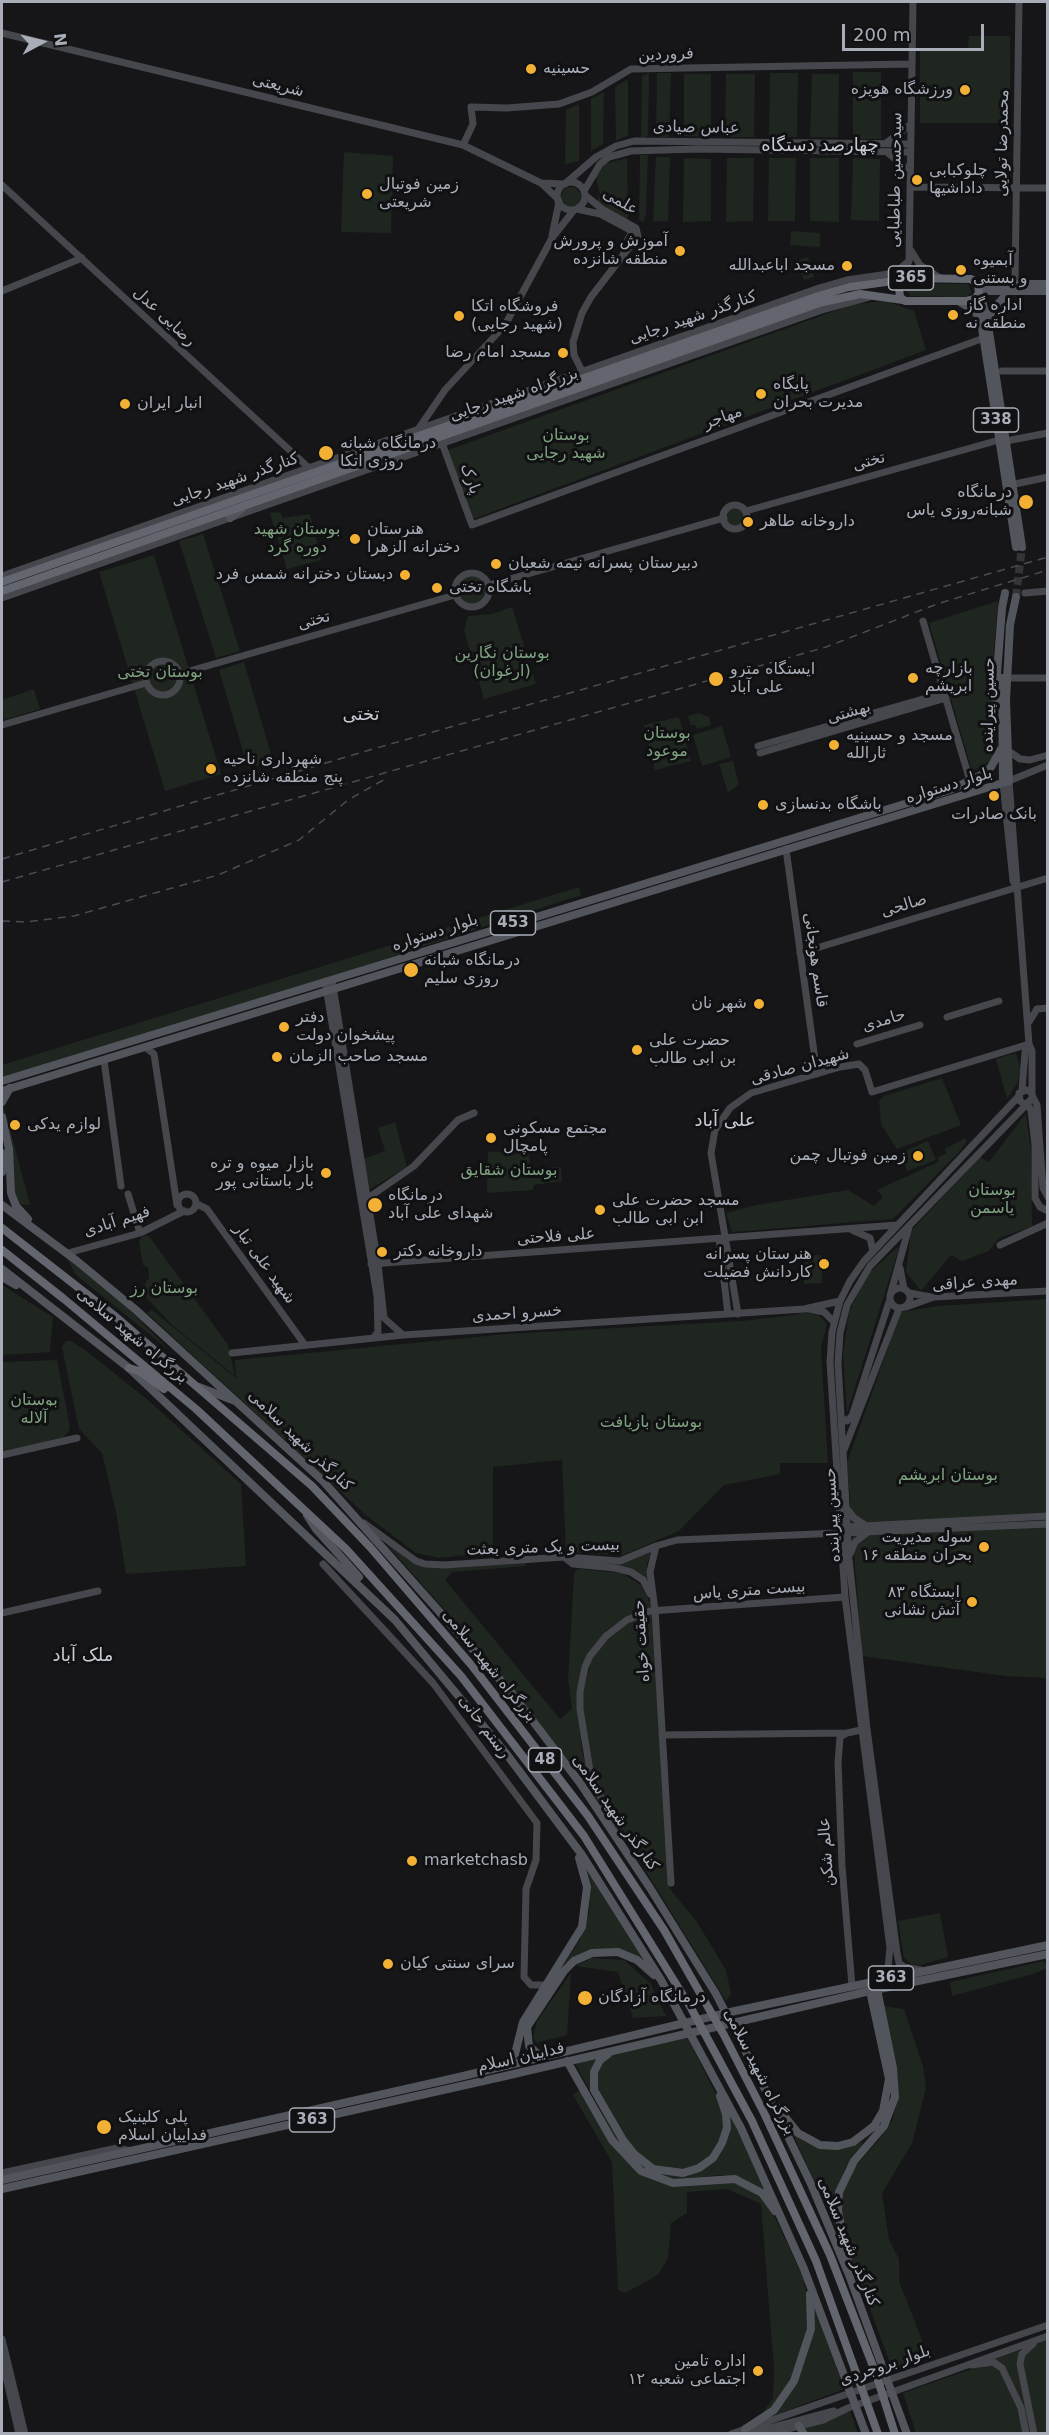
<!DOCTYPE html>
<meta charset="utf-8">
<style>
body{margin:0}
#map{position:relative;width:1049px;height:2435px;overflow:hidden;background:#161618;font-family:"DejaVu Sans",sans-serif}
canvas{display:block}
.frame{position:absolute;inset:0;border:3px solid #a8adb8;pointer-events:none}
.north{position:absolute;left:12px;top:12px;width:60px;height:60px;-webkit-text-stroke:4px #111113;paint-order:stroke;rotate:83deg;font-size:16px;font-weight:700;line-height:24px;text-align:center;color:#a8adb8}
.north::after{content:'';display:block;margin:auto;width:21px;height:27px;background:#a8adb8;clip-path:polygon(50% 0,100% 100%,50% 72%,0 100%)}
.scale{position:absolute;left:842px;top:24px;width:142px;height:27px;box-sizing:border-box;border:3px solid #a8adb8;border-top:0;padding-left:8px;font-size:18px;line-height:21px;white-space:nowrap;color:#a8adb8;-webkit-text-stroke:4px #111113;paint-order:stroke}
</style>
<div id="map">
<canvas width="1049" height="2435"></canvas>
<div class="frame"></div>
<div class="north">N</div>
<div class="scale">200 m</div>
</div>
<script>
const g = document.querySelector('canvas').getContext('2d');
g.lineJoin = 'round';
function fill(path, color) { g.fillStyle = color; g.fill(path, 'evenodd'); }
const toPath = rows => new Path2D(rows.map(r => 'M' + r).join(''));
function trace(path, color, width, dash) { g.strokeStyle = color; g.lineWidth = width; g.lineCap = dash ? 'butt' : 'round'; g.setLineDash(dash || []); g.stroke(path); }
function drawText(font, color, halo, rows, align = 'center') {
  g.font = font + ' "DejaVu Sans","Noto Naskh Arabic",sans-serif'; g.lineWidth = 6; g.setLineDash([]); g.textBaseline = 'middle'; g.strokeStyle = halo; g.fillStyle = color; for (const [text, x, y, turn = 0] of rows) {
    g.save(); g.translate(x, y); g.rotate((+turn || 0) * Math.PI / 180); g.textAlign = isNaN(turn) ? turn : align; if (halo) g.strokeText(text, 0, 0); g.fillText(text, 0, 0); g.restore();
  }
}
fill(toPath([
 [969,36,1010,36,1010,123,920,123,920,51,968,50],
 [853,72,881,72,881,139,853,139],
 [649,73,648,136,641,138,642,76],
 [657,73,671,73,669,137,656,137],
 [770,73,798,73,797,137,769,137],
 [684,74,711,74,711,137,684,136],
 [726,74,755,74,754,137,725,137],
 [812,74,839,74,838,137,810,137],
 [628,79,628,135,616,141,615,87],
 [604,92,603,144,591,151,591,99],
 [579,104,579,161,565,164,566,110],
 [344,152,393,156,391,233,341,232],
 [640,155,648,155,646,214,643,222,639,220],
 [656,157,670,157,668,221,653,222],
 [627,158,628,220,604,210,597,202,600,194,595,174,604,164],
 [684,158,711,159,711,221,683,222],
 [727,158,754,158,753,221,726,222],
 [769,158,796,158,795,221,768,221],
 [810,158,839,158,839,222,810,221],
 [853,158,880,159,879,221,851,220],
 '561 197a10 10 0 1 1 20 0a10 10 0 1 1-20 0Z',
 [791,231,820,233,820,247,790,245],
 [808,257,814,277,804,280,797,261],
 [914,283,968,284,972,293,964,297,911,296,905,290],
 [886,301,914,311,926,350,473,519,448,450,854,304],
 '725 517a10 10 0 1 1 20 0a10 10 0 1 1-20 0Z',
 [280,512,283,518,310,514,321,560,287,569,270,513],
 [203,534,240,651,216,658,179,541],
 [154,555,221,774,165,791,99,572],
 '458 590a14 14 0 1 1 28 0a14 14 0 1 1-28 0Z',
 [998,601,991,687,993,760,972,771,929,623],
 [512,607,536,684,484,699,464,630,468,616,492,614],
 [244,662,273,761,248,768,219,670],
 [34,689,40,709,4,720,2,700],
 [699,713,709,717,711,725,697,729,695,725,691,725,688,716],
 [679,717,691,761,655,770,644,725],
 [722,726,731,757,702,766,693,735],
 [733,761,739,784,728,793,719,764],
 [579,887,581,895,354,969,2,1077,2,1065],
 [1016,1053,1020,1068,1018,1082,1007,1099,996,1059],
 [942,1078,961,1125,897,1149,881,1124,879,1101,884,1096],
 [5,1102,4,1106,30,1205,18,1204,14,1193,10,1137,2,1108],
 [1026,1113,1031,1152,1032,1226,999,1238,989,1251,962,1261,951,1255,921,1291,906,1272,911,1231,980,1157,989,1162],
 [395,1122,407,1167,370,1189,363,1159,385,1151,378,1128],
 [965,1138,967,1141,960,1151,893,1219,732,1232,726,1213,756,1205,848,1190,874,1206,883,1197,877,1190,938,1162,938,1157,946,1154,945,1149],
 [928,1141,936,1160,907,1171,900,1153],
 [529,1151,530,1168,561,1167,562,1181,534,1185,533,1190,487,1193,488,1152],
 [143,1236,149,1236,228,1345,235,1376,171,1324,145,1296,145,1285,149,1277,148,1268,143,1265,139,1241],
 [900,1245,847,1413,843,1356,849,1311,869,1273],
 [821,1255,822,1283,804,1284,803,1256],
 [66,1256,127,1307,169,1350,75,1274],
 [2,1285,53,1317,50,1352,2,1355],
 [1047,1299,1047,1678,1005,1676,862,1656,847,1462,901,1312,938,1306],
 [152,1310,236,1378,235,1360,507,1334,741,1321,795,1315,804,1312,818,1315,827,1323,821,1348,828,1463,780,1463,780,1474,724,1485,679,1531,623,1555,566,1552,562,1460,493,1467,493,1552,440,1558,416,1553,367,1516,147,1313],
 [66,1341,71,1341,85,1350,148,1400,241,1484,246,1566,126,1574,116,1512,102,1453,79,1429,62,1347],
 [57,1360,70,1427,69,1431,63,1438,2,1451,2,1362],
 [374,1530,407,1559,424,1567,453,1568,525,1562,526,1566,452,1572,445,1580,560,1719,572,1709,568,1679,574,1573,578,1569,622,1573,641,1585,649,1601,659,1607,638,1611,607,1630,587,1656,577,1688,582,1752,594,1792,608,1818,569,1762,491,1662],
 [651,1552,647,1564,650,1588,638,1572,612,1565],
 [652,1614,670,1889,697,1922,726,1970,731,1994,726,2001,612,1816,600,1792,587,1746,582,1697,591,1661,605,1641,615,1632,636,1618],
 [585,1865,652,1971,610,1949,595,1950,561,1969,580,1940,589,1912,590,1891],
 [940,1913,948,1957,921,1965,911,1964,904,1958,898,1921],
 [592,1958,624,1960,650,1983,666,2016,633,2018,618,1972,576,1966],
 [1044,1961,1047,1968,1033,1974,952,1996,950,1982],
 [571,1973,567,2035,536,2043,533,2036,537,2021],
 [883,2006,904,2009,923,2066,926,2088,912,2143,882,2193,889,2240,899,2259,899,2281,929,2358,893,2371,851,2258,841,2219,843,2192,853,2169,881,2137,892,2121,897,2102],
 [687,2037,719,2100,724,2121,723,2134,712,2155,705,2162,683,2171,653,2166,631,2147,596,2087,595,2079,600,2064,609,2056],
 [602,2055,594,2063,590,2073,590,2088,621,2143,658,2174,685,2175,717,2158,725,2146,729,2134,727,2108,784,2224,758,2187,743,2179,721,2175,670,2180,646,2171,615,2138,574,2061],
 [581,2089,618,2152,646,2177,674,2185,735,2181,760,2194,772,2211,803,2277,809,2307,810,2323,793,2380,775,2405,760,2417,773,2398,774,2369,761,2204,727,2189,687,2192,687,2213,671,2223,668,2258,658,2275,625,2293,618,2290,612,2162,573,2095],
 [791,2130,803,2141,816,2146,852,2145,862,2142,864,2145,845,2168,837,2190,840,2237],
 [814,2304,844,2389,762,2420,784,2403,796,2382],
 [1047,2340,1047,2433,1036,2433,1023,2367,1025,2354,1032,2346],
 [1021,2350,1018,2370,1031,2433,1028,2433,1023,2406,1006,2368,988,2360],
 [983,2365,992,2365,1001,2370,1020,2415,1023,2433,916,2433,903,2393],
 [850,2411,858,2433,808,2433,804,2428]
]), '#1e261f');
trace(toPath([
 [1016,597,1022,547]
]), '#333438', 8, [8, 4]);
trace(toPath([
 [2,33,463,145,541,183],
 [886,143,910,125],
 [463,145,473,124,471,107,507,108,559,104,592,92,631,69,911,64],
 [888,153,910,171],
 '557 196a14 14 0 1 1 28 0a14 14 0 1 1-28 0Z',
 [566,183,596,157,616,146,634,141,910,144],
 [2,185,309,468],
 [910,187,1048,188],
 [584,191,600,164,609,157,631,151,697,149,910,152],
 [558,199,541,183,565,184],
 [577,209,600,214,630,230,631,234,623,248,624,253],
 [552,236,559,202],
 [910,249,920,265,940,278],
 [901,280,909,261,913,2],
 [1015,284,1019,2],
 [2,291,82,258],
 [582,371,574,355,573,342,582,313,591,297,638,236,636,228,602,209,585,195],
 [1002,371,1048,371],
 [417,431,445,390,505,325,552,238,574,210],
 [1006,441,1048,433],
 [442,443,472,525,984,338],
 [1015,484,1048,477],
 '723 517a12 12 0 1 1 24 0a12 12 0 1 1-24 0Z',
 [746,511,999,440],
 '455 590a17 17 0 1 1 34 0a17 17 0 1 1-34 0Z',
 [2,576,819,288,847,280,895,273,909,261],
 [489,585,724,518],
 [1025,593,1048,591],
 [2,598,825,309,869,297],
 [923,621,970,781],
 '146 678a17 17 0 1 1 34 0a17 17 0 1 1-34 0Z',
 [179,674,455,595],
 [1013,678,1048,678],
 [2,725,146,683],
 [758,746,944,693],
 [1007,750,1020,759,1030,760,1048,755],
 [760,753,946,698],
 [1003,783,1013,881,1016,886],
 [786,849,817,1074],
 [800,953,1048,878],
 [332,980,378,1264,384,1318,403,1335],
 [326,987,377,1296,378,1332,373,1338],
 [1037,1009,1048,1008],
 [947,1017,999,1001],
 [1029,1022,1037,1009],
 [857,1044,920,1025],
 [145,1047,154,1054,177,1205],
 [104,1060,121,1186],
 [1022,1090,1025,1052,1029,1044],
 [1032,1094,1032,1051,1029,1044,1009,781,1048,765],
 [1032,1098,1027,1104,1023,1103,1020,1101,1019,1093,1026,1090,1030,1091,1037,1105,1043,1188,1048,1197],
 [128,1194,140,1233],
 '178 1203a9 9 0 1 1 18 0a9 9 0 1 1-18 0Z',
 [368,1198,414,1166,458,1120,474,1113],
 [197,1204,207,1209,305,1345],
 [852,1230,870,1238,873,1251],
 [719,1239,728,1314],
 [1000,1245,1048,1223],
 [68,1253,140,1233,184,1211],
 [371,1264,897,1225],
 [900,1268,904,1289],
 '890 1298a10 10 0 1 1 20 0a10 10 0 1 1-20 0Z',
 [909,1293,931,1297],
 [890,1296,909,1227],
 [906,1307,934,1297,1048,1291],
 [809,1309,824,1312,834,1322],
 [738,1314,711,1153,715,1130,730,1108,751,1093,840,1067,859,1064,865,1070,872,1092,1029,1044],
 [232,1353,403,1335,804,1309,840,1301],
 [841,1418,847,1421,852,1416,890,1299],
 [844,1450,899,1309],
 [2,1455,77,1438],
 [847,1509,854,1518,865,1525],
 [364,1523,416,1561,425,1564,445,1565,564,1557,620,1561,656,1546,677,1540,1048,1524],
 [845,1527,1048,1516],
 [656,1546,650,1572,655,1610,671,1883],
 [850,1554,855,1542,868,1532],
 [564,1557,573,1564,615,1568,631,1572,643,1580,650,1594],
 [323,1564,433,1683,537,1823,536,1860,526,1889,524,1977,531,1985,548,1985],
 [2,1613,98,1591],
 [662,1735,847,1733],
 [617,1837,590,1771,580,1709,580,1692,585,1667,590,1656,606,1636,627,1620,650,1611,845,1597],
 [921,1970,904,1967,899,1963,897,1953,867,1729,849,1559,838,1363,840,1333,847,1305,870,1266,1027,1104,1031,1110,1035,1145,1035,1198,1040,1207,1048,1211],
 [875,1981,888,1967,890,1948,845,1597,830,1362,832,1332,840,1301,850,1281,864,1261,1018,1097],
 [852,1986,842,1866,838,1763,840,1737,847,1733,861,1730],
 [2,2173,117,2148,131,2151],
 [2,2339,25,2434],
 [1033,2344,1022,2354,1020,2364,1034,2434],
 [2,2359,19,2434],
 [971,2365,993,2362,1002,2368,1021,2408,1026,2434],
 [731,2434,1048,2325],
 [748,2434,834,2411],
 [768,2434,823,2420,848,2408,1048,2336]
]), '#45474d', 7);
trace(toPath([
 [978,284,1048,284],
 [979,288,988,325,1022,547],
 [979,291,1048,291],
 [960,302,975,311,981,322,1016,547],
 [989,320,991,312,1009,291],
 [230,518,243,508],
 [1002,678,1003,783],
 [995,699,1002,608,1005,593],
 [2,1081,950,790,981,775,991,767,1001,749],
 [2,1091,1009,781,1006,700,1010,625,1016,597],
 [2,1102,10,1088],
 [2,1117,9,1149,11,1193,16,1206,28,1219],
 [2,1153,2,1172],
 [2,1205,77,1261,136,1310,323,1481,510,1691,580,1783,650,1888,716,1994,770,2099,811,2184,849,2275,907,2434],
 [2,1269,129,1368,395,1620,505,1752,582,1855,661,1980,741,2128,804,2269,866,2434],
 [2,1277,16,1285],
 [199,1387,235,1401],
 [307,1515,316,1529,359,1577],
 [608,2054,600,2060,594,2072,594,2090,623,2140,634,2154,653,2169,683,2173,699,2168,713,2158,722,2143,727,2128,726,2114,720,2096],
 [545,2055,538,2054,529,2046,527,2027,564,1971,574,1961,592,1953,618,1952,637,1960,654,1975],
 [567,2061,612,2140,641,2171,673,2183,735,2179,762,2193,775,2211],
 [505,2064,515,2054,523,2022,582,1927,587,1887,579,1858],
 [777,2107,798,2133,820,2145,838,2146,853,2142,874,2126,883,2111,889,2079,870,1991],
 [2,2180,459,2077,735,2011,1048,1945],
 [2,2189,501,2077,870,1991,1048,1954],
 [848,2261,838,2211,839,2192,854,2161,884,2126,895,2097,893,2068,877,1989],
 [799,2426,804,2434],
 [745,2429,774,2410,794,2381,811,2329,810,2294]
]), '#53555c', 8);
trace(toPath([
 [910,278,971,279,978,284,979,293,975,299,966,301,905,301,900,297,899,287,901,280,910,278],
 [2,582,821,295,849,287,901,280],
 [2,591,823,302,860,294,903,300],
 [2,1228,116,1317,312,1486,370,1547,473,1667,588,1816,664,1930,724,2035,765,2115,830,2255,876,2374,895,2434],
 [2,1250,64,1299,196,1409,346,1549,461,1676,584,1836,691,2008,752,2121,816,2261,878,2434],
 [129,1368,139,1371,164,1389]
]), '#63666e', 8);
trace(toPath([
 [2,859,373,749,1048,557],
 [2,882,826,647,937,604,1048,570],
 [2,921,26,922,74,916,218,875,299,840,348,800,385,779]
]), '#4a4c52', 1.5, [8, 6]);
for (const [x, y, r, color] of [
 [531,69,6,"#f2b134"],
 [965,90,6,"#f2b134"],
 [917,180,6,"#f2b134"],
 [367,194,6,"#f2b134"],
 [680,251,6,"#f2b134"],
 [847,266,6,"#f2b134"],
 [961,270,6,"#f2b134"],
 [953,315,6,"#f2b134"],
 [459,316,6,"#f2b134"],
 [563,353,6,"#f2b134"],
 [761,394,6,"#f2b134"],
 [125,404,6,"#f2b134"],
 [326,453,8,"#f2b134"],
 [1026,502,8,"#f2b134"],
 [748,522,6,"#f2b134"],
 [355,539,6,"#f2b134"],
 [496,564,6,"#f2b134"],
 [405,575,6,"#f2b134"],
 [437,588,6,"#f2b134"],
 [913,678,6,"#f2b134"],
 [716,679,8,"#f2b134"],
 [834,745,6,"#f2b134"],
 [211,769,6,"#f2b134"],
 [994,796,6,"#f2b134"],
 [763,805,6,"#f2b134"],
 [411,970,8,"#f2b134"],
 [759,1004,6,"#f2b134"],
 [284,1027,6,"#f2b134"],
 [637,1050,6,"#f2b134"],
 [277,1057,6,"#f2b134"],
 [15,1125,6,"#f2b134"],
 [491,1138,6,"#f2b134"],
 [918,1156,6,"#f2b134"],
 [326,1173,6,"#f2b134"],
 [375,1205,8,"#f2b134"],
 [600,1210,6,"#f2b134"],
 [382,1252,6,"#f2b134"],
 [824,1264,6,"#f2b134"],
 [984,1547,6,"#f2b134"],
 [972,1602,6,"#f2b134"],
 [412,1861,6,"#f2b134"],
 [388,1964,6,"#f2b134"],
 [585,1998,8,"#f2b134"],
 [104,2127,8,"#f2b134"],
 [758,2371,6,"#f2b134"]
]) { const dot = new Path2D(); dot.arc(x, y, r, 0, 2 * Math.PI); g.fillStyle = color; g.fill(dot); trace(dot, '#111113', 2); }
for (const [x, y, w] of [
 [911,278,45],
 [996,420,45],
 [513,923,45],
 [545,1760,33],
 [891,1978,45],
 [312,2120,45]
]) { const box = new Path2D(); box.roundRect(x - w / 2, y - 12, w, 24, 4.5); g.fillStyle = '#111113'; g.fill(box); trace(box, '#a8adb8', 1.5); }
drawText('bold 15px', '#a8adb8', null, [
 ["365",911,278],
 ["338",996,420],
 ["453",513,923],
 ["48",545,1760],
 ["363",891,1978],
 ["363",312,2120]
]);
drawText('16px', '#a8adb8', '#111113', [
 ["فروردین",666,55,-2],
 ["شریعتی",278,86,14],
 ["عباس صیادی",696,128,1],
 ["محمدرضا تولایی",1003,143,-89],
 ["سیدحسین طباطبایی",896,180,-89],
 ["علمی",620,202,31],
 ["رضایی عدل",164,317,43],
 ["کنارگذر شهید رجایی",693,318,-19],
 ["بزرگراه شهید رجایی",514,395,-19],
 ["مهاجر",723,418,-20],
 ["تختی",869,462,-16],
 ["پارک",470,479,70],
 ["کنارگذر شهید رجایی",235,480,-19],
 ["تختی",314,621,-16],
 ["حسین پیراینده",989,705,-89],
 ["بهشتی",849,713,-16],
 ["بلوار دستواره",949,786,-17],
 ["صالحی",904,906,-17],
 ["بلوار دستواره",435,933,-18],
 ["قاسم هونجانی",815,960,82],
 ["حامدی",884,1021,-17],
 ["شهیدان صادقی",800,1067,-15],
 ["فهیم آبادی",117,1222,-18],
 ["علی فلاحتی",556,1237,-4],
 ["شهید علی تبار",264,1264,54],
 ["مهدی عراقی",975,1283,-4],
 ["خسرو احمدی",517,1314,-4],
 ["بزرگراه شهید سلامی",132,1336,40],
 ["کنارگذر شهید سلامی",300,1441,44],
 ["حسین پیراینده",833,1515,-93],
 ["بیست و یک متری بعثت",543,1548,-2],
 ["بیست متری یاس",749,1591,-4],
 ["حقیقت خواه",642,1641,-94],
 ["بزرگراه شهید سلامی",489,1666,51],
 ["رستم خانی",484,1727,53],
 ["کنارگذر شهید سلامی",615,1813,55],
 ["عالم شکن",827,1852,-94],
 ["فداییان اسلام",521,2058,-13],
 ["بزرگراه شهید سلامی",759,2072,63],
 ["کنارگذر شهید سلامی",848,2242,68],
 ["بلوار بروجردی",885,2366,-19]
]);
drawText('16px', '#a8adb8', '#111113', [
 ["حسینیه",543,69],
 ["ورزشگاه هویزه",953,90,"right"],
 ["چلوکبابی",929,171],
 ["داداشیها",929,189],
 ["زمین فوتبال",379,185],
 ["شریعتی",379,203],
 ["آموزش و پرورش",668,242,"right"],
 ["منطقه شانزده",668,260,"right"],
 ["آبمیوه",973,261],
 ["و بستنی",973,279],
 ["مسجد اباعبدالله",835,266,"right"],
 ["اداره گاز",965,306],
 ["منطقه نه",965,324],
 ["فروشگاه اتکا",471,307],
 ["(شهید رجایی)",471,325],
 ["مسجد امام رضا",551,353,"right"],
 ["پایگاه",773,385],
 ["مدیرت بحران",773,403],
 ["انبار ایران",137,404],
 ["درمانگاه شبانه",340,444],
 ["روزی اتکا",340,462],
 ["درمانگاه",1012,493,"right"],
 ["شبانه‌روزی یاس",1012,511,"right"],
 ["داروخانه طاهر",760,522],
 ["هنرستان",367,530],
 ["دخترانه الزهرا",367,548],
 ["دبیرستان پسرانه نیمه شعبان",508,564],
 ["دبستان دخترانه شمس فرد",393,575,"right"],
 ["باشگاه تختی",449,588],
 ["بازارچه",925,669],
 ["ابریشم",925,687],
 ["ایستگاه مترو",730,670],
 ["علی آباد",730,688],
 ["مسجد و حسینیه",846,736],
 ["ثارالله",846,754],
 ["شهرداری ناحیه",223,760],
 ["پنج منطقه شانزده",223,778],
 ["باشگاه بدنسازی",775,805],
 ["بانک صادرات",994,815,"center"],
 ["درمانگاه شبانه",424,961],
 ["روزی سلیم",424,979],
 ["شهر نان",747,1004,"right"],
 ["دفتر",296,1018],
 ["پیشخوان دولت",296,1036],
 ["حضرت علی",649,1041],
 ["بن ابی طالب",649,1059],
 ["مسجد صاحب الزمان",289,1057],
 ["لوازم یدکی",27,1125],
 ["مجتمع مسکونی",503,1129],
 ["پامچال",503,1147],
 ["زمین فوتبال چمن",906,1156,"right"],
 ["بازار میوه و تره",314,1164,"right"],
 ["بار باستانی پور",314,1182,"right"],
 ["درمانگاه",388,1196],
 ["شهدای علی آباد",388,1214],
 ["مسجد حضرت علی",612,1201],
 ["ابن ابی طالب",612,1219],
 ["داروخانه دکتر",394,1252],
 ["هنرستان پسرانه",812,1255,"right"],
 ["کاردانش فضیلت",812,1273,"right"],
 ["سوله مدیریت",972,1538,"right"],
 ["بحران منطقه ۱۶",972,1556,"right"],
 ["ایستگاه ۸۳",960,1593,"right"],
 ["آتش نشانی",960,1611,"right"],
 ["marketchasb",424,1861],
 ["سرای سنتی کیان",400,1964],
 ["درمانگاه آزادگان",598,1998],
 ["پلی کلینیک",118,2118],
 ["فداییان اسلام",118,2136],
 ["اداره تامین",746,2362,"right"],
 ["اجتماعی شعبه ۱۲",746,2380,"right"]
], 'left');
drawText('16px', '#7fa381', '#111113', [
 ["بوستان",566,436],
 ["شهید رجایی",566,454],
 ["بوستان شهید",297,530],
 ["دوره گرد",297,548],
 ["بوستان نگارین",502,654],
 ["(ارغوان)",502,672],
 ["بوستان تختی",160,673],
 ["بوستان",667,734],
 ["موعود",667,752],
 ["بوستان شقایق",509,1171],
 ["بوستان",992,1191],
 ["یاسمن",992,1209],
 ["بوستان رز",164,1289],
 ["بوستان",34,1401],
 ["آلاله",34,1419],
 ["بوستان بازیافت",651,1423],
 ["بوستان ابریشم",948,1476]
]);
drawText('18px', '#c9ccd4', '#111113', [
 ["چهارصد دستگاه",820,146],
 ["تختی",361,715],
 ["علی آباد",725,1121],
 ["ملک آباد",83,1656]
]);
</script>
